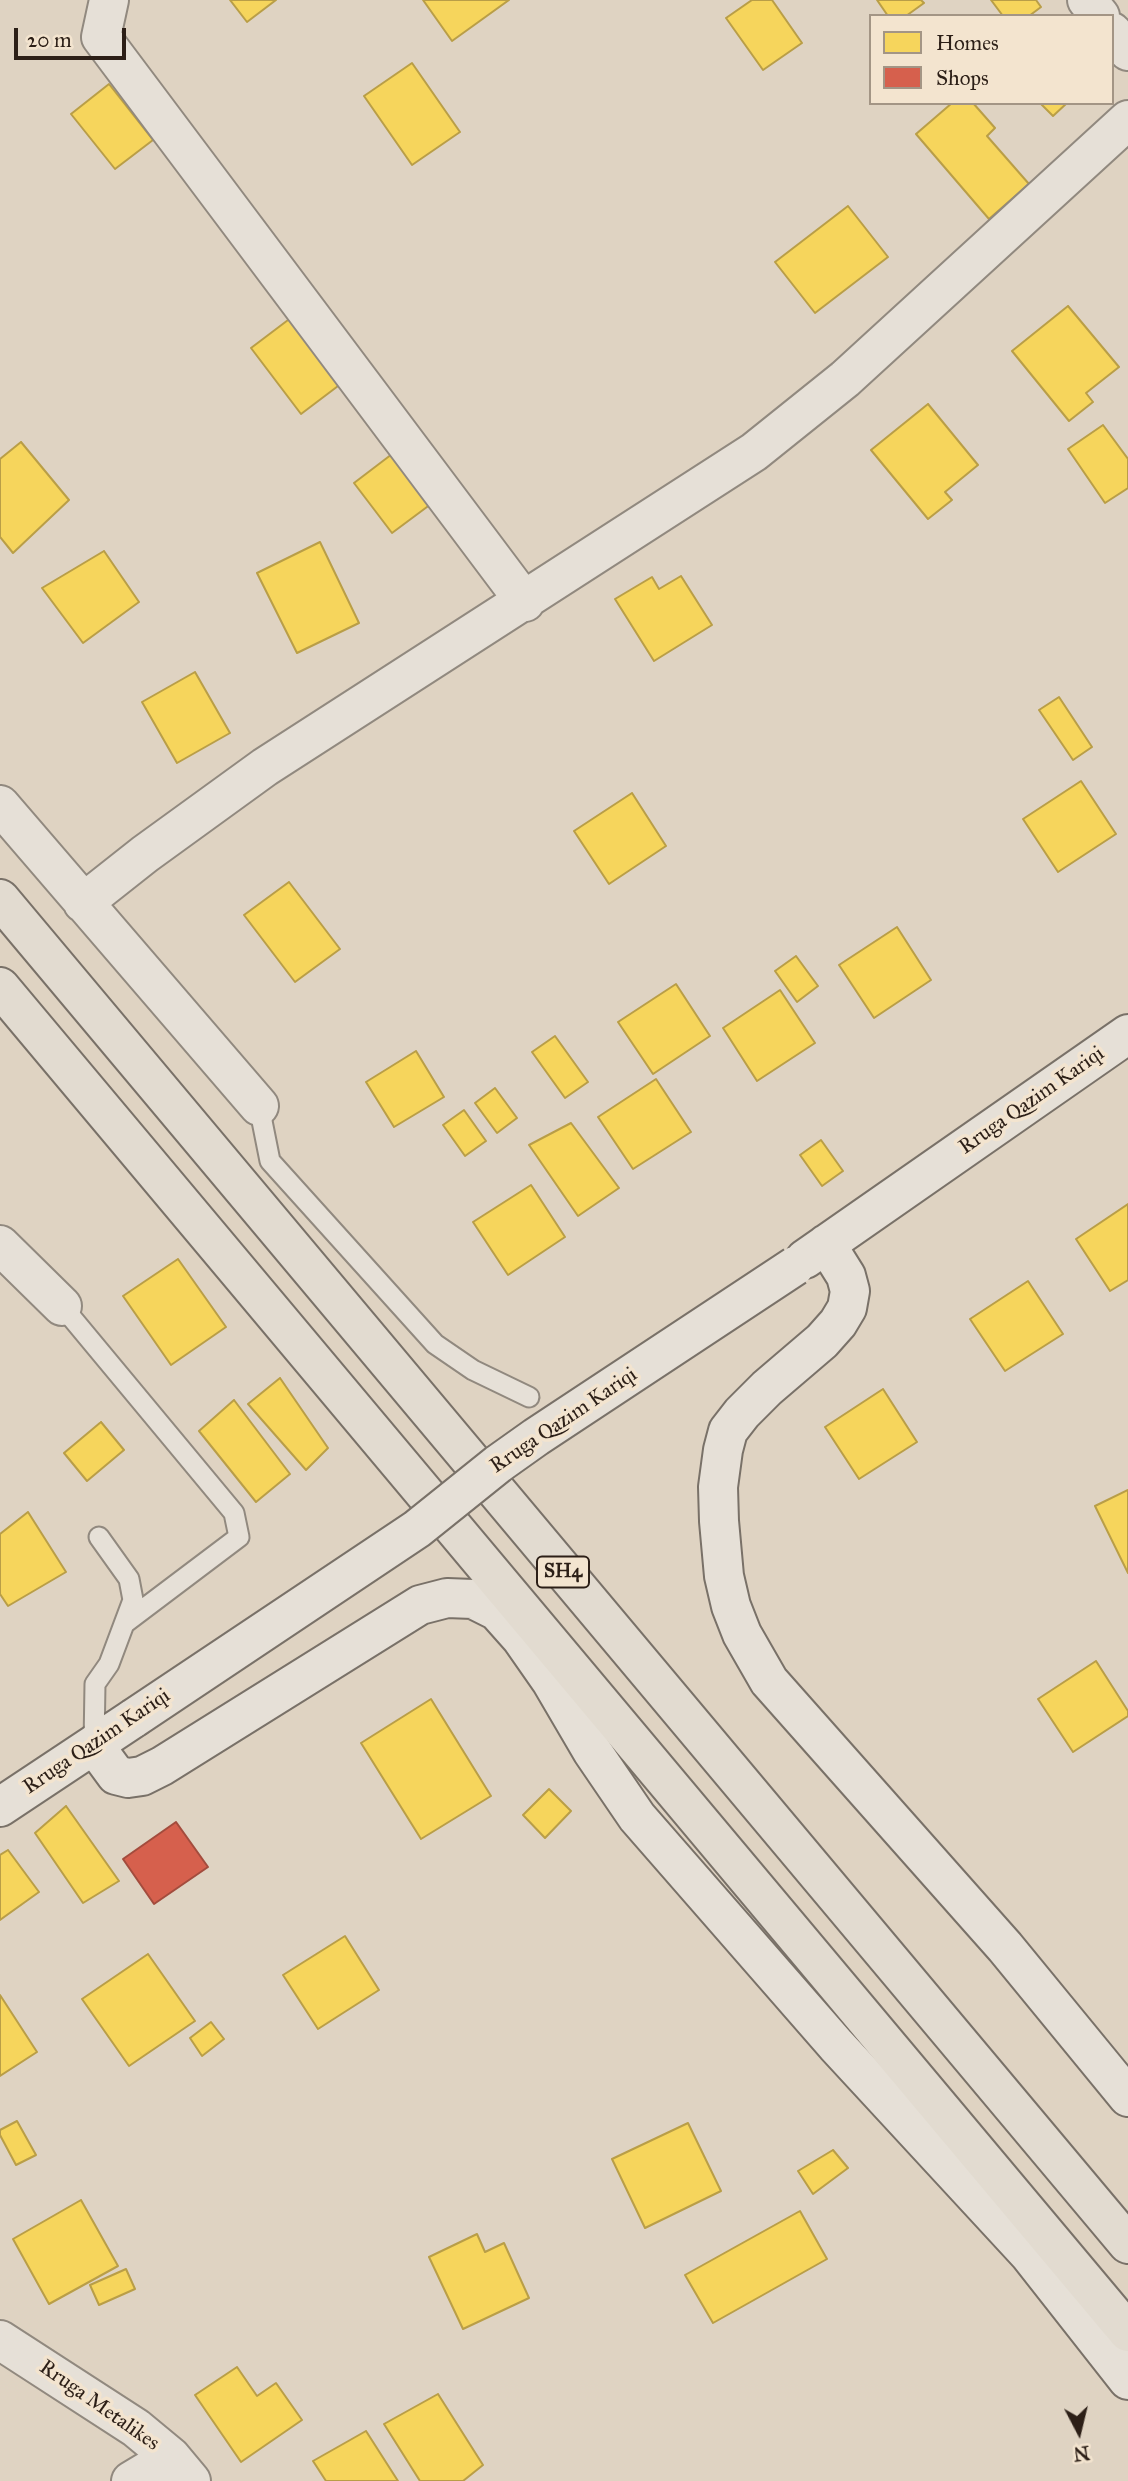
<!DOCTYPE html>
<style>
body{margin:0}
#map{position:relative;width:1128px;height:2481px;overflow:hidden;background:#dfd3c2;font-family:"IM FELL Great Primer",serif}
canvas{display:block}
.legend{position:absolute;left:869px;top:14px;width:245px;height:91px;box-sizing:border-box;background:#f3e4cf;border:2px solid #a39585;margin:0;padding:9px 12px;list-style:none;font-size:21px;color:#2c1f17}
.legend li{display:flex;align-items:center;gap:14px;height:35px}
.legend b{width:35px;border:2px solid #a39585}
.north{position:absolute;left:1044px;top:2397px;width:70px;height:70px;-webkit-text-stroke:5px #f3e4cf;paint-order:stroke;rotate:173deg;font-size:19px;font-weight:700;line-height:28px;text-align:center;color:#2c1f17}
.north::after{content:'';display:block;margin:auto;width:24px;height:32px;background:#2c1f17;clip-path:polygon(50% 0,100% 100%,50% 72%,0 100%)}
.scale{position:absolute;left:14px;top:28px;width:112px;height:32px;box-sizing:border-box;border:4px solid #2c1f17;border-top:0;padding-left:9px;font-size:21px;line-height:24px;white-space:nowrap;color:#2c1f17;-webkit-text-stroke:5px #f3e4cf;paint-order:stroke}
</style>
<div id="map">
<canvas width="1128" height="2481"></canvas>
<ul class="legend">
<li><b style="height:19px;background:#f6d55c"></b>Homes</li>
<li><b style="height:19px;background:#d6604d"></b>Shops</li>
</ul>
<div class="north">N</div>
<div class="scale">20 m</div>
</div>
<script>
const g = document.querySelector('canvas').getContext('2d');
g.lineJoin = 'round';
function fill(path, color) { g.fillStyle = color; g.fill(path, 'evenodd'); }
const toPath = rows => new Path2D(rows.map(r => 'M' + r).join(''));
function trace(path, color, width, dash) { g.strokeStyle = color; g.lineWidth = width; g.lineCap = dash ? 'butt' : 'round'; g.setLineDash(dash || []); g.stroke(path); }
function drawText(font, color, halo, rows, align = 'center') {
  g.font = font + ' "IM FELL Great Primer",serif'; g.lineWidth = 7; g.setLineDash([]); g.textBaseline = 'middle'; g.strokeStyle = halo; g.fillStyle = color; for (const [text, x, y, turn = 0] of rows) {
    g.save(); g.translate(x, y); g.rotate((+turn || 0) * Math.PI / 180); g.textAlign = isNaN(turn) ? turn : align; if (halo) g.strokeText(text, 0, 0); g.fillText(text, 0, 0); g.restore();
  }
}
const homes = toPath([
 [230,0,276,0,247,22,230,0],
 [423,0,509,0,452,41,423,0],
 [752,0,772,0,802,43,763,70,726,18,752,0],
 [877,0,921,0,924,3,906,16,888,16,877,0],
 [991,0,1036,0,1041,7,1029,16,1003,16,991,0],
 [412,63,460,132,412,165,364,96,412,63],
 [109,84,153,140,115,169,71,114,109,84],
 [952,103,973,103,995,128,987,136,1029,184,989,219,916,134,952,103],
 [1040,103,1067,103,1053,116,1040,103],
 [848,206,888,257,815,313,775,262,848,206],
 [1068,306,1119,367,1086,393,1093,402,1069,421,1012,351,1068,306],
 [292,317,342,383,301,414,251,348,292,317],
 [928,404,978,465,945,492,952,500,928,519,871,450,928,404],
 [1103,425,1128,459,1128,488,1105,503,1068,449,1103,425],
 [21,442,69,500,13,553,0,537,0,459,21,442],
 [396,451,435,501,392,533,354,483,396,451],
 [320,542,359,623,297,653,257,573,320,542],
 [104,551,139,602,83,643,42,588,104,551],
 [681,576,712,625,654,661,615,599,652,577,659,589,681,576],
 [195,672,230,733,177,763,142,702,195,672],
 [1059,697,1092,747,1073,760,1039,710,1059,697],
 [1081,781,1116,834,1058,872,1023,819,1081,781],
 [632,793,666,846,609,884,574,831,632,793],
 [289,882,340,949,295,982,244,915,289,882],
 [897,927,931,980,874,1018,839,965,897,927],
 [796,956,818,986,797,1002,775,971,796,956],
 [676,984,710,1036,653,1074,618,1022,676,984],
 [780,990,815,1043,757,1081,723,1028,780,990],
 [555,1036,588,1082,565,1098,532,1052,555,1036],
 [416,1051,444,1097,394,1127,366,1082,416,1051],
 [656,1079,691,1132,633,1169,598,1117,656,1079],
 [495,1088,517,1118,497,1133,475,1103,495,1088],
 [464,1110,486,1141,465,1156,443,1125,464,1110],
 [571,1123,619,1188,578,1216,529,1145,571,1123],
 [821,1140,843,1171,822,1186,800,1155,821,1140],
 [531,1185,565,1237,508,1275,473,1222,531,1185],
 [1128,1204,1128,1280,1110,1291,1076,1239,1128,1204],
 [178,1259,226,1327,171,1365,123,1296,178,1259],
 [1028,1281,1063,1334,1005,1371,970,1319,1028,1281],
 [280,1378,328,1448,306,1470,248,1404,280,1378],
 [883,1389,917,1442,859,1479,825,1427,883,1389],
 [234,1400,290,1474,256,1502,199,1431,234,1400],
 [101,1422,124,1450,87,1481,64,1453,101,1422],
 [1128,1490,1128,1573,1095,1506,1128,1490],
 [28,1512,66,1572,8,1606,0,1594,0,1534,28,1512],
 [1096,1661,1128,1711,1128,1716,1073,1752,1038,1699,1096,1661],
 [431,1699,491,1796,421,1839,361,1743,431,1699],
 [549,1789,571,1811,545,1838,523,1815,549,1789],
 [66,1806,119,1881,83,1903,35,1833,66,1806],
 [8,1850,39,1892,0,1920,0,1855,8,1850],
 [345,1936,379,1990,318,2029,283,1975,345,1936],
 [148,1954,195,2021,129,2066,82,1999,148,1954],
 [0,1995,37,2052,0,2076,0,1995],
 [211,2022,224,2039,202,2056,190,2038,211,2022],
 [17,2121,36,2155,16,2165,0,2135,0,2130,17,2121],
 [688,2123,721,2191,645,2228,612,2159,688,2123],
 [833,2150,848,2168,813,2194,798,2171,833,2150],
 [81,2200,118,2266,49,2304,13,2239,81,2200],
 [800,2211,827,2259,713,2323,685,2275,800,2211],
 [477,2234,485,2252,504,2243,529,2298,463,2329,429,2257,477,2234],
 [126,2269,135,2289,99,2305,90,2285,126,2269],
 [237,2367,257,2396,276,2383,302,2420,241,2462,195,2395,237,2367],
 [438,2394,483,2465,463,2481,420,2481,384,2424,438,2394],
 [366,2431,398,2481,326,2481,313,2461,366,2431]
]);
fill(homes, '#f6d55c');
trace(homes, '#b99e47', 2);
const shops = toPath([
 [176,1822,208,1867,154,1904,123,1859,176,1822]
]);
fill(shops, '#d6604d');
trace(shops, '#a34c3d', 2);
const lane = toPath([
 [259,1106,270,1161,435,1344,473,1370,529,1397],
 [62,1306,234,1513,239,1537,125,1623],
 [94,1745,95,1684,109,1664,133,1600,129,1579,99,1537]
]);
const street = toPath([
 [109,0,101,37,525,602],
 [1087,0,1100,16],
 [1112,32,1128,51],
 [0,805,259,1106],
 [83,903,145,854,265,767,754,452,845,379,1128,120],
 [0,1245,62,1306],
 [0,2340,136,2428,171,2457,191,2481],
 [131,2481,171,2457]
]);
const secondary = toPath([
 [826,1244,846,1276,850,1291,847,1308,838,1323,822,1341,767,1388,742,1413,728,1431,723,1450,718,1487,719,1521,724,1576,731,1606,742,1634,769,1681,1005,1947,1128,2097],
 [805,1259,1128,1034],
 [94,1745,116,1775,128,1778,142,1776,162,1766,420,1605,447,1598,473,1599,497,1611,521,1638,551,1681,592,1751,637,1817,836,2045,1029,2254,1128,2380],
 [0,1807,134,1718]
]);
const highway = toPath([
 [0,899,1128,2244],
 [0,987,1128,2332]
]);
trace(lane, '#91897f', 23);
trace(street, '#91897f', 42);
trace(secondary, '#797168', 42);
trace(highway, '#797168', 42);
trace(lane, '#e6e0d7', 19);
trace(street, '#e6e0d7', 38);
trace(secondary, '#e6e0d7', 38);
trace(highway, '#e2dbd0', 38);
const secondaryBridge = toPath([
 [134,1718,417,1529,498,1464,536,1437,795,1266]
]);
trace(secondaryBridge, '#797168', 42, []);
trace(secondaryBridge, '#e6e0d7', 38);
for (const [x, y, w] of [
 [563,1572,52]
]) { const box = new Path2D(); box.roundRect(x - w / 2, y - 15.5, w, 31, 5); g.fillStyle = '#f3e4cf'; g.fill(box); trace(box, '#2c1f17', 2); }
drawText('bold 19px', '#2c1f17', null, [
 ["SH4",563,1572]
]);
drawText('21px', '#2c1f17', '#f3e4cf', [
 ["Rruga Qazim Kariqi",1032,1101,-35],
 ["Rruga Qazim Kariqi",564,1421,-34],
 ["Rruga Qazim Kariqi",97,1742,-34],
 ["Rruga Metalikes",99,2406,35]
]);
</script>
